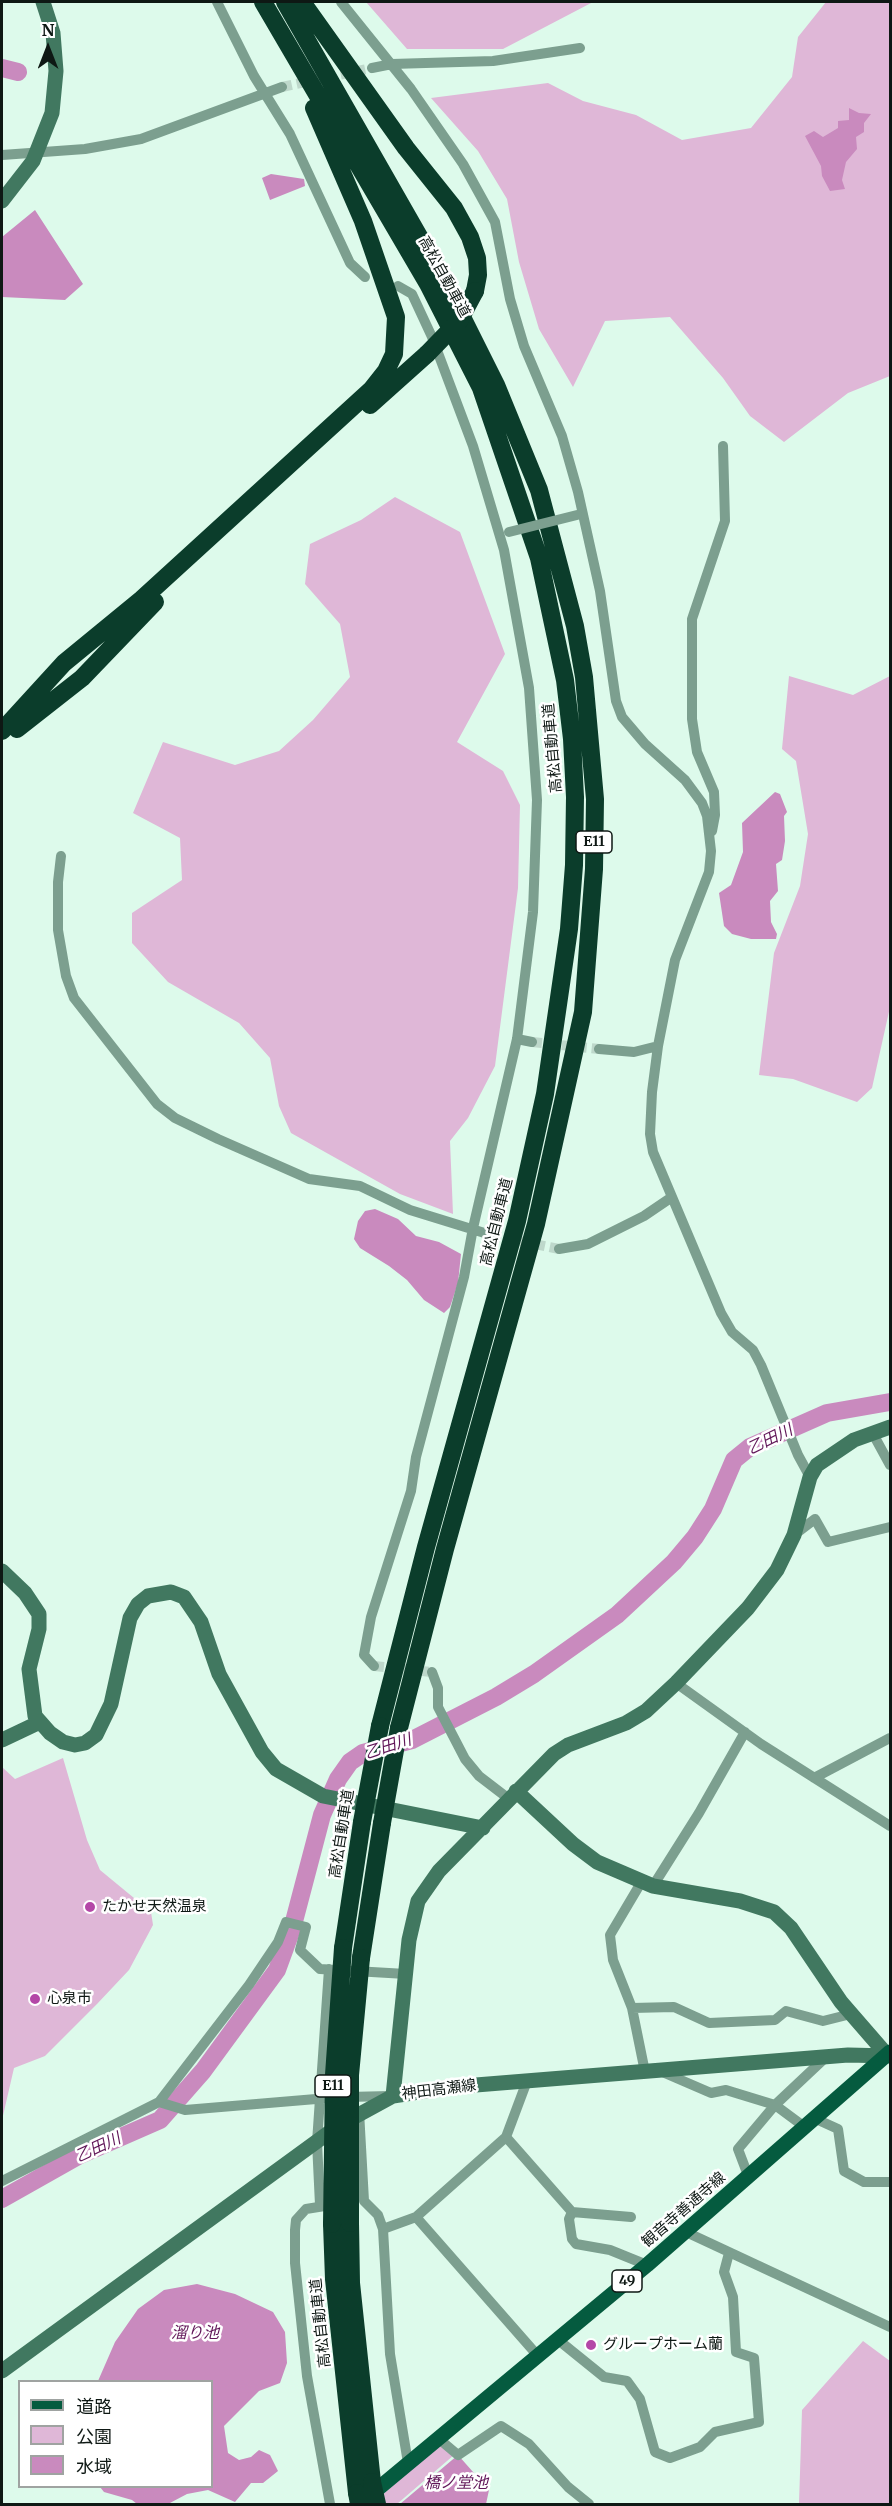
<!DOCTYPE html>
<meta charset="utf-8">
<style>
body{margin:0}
#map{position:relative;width:892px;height:2506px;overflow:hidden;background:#ddfaeb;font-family:Merriweather,"Noto Sans JP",serif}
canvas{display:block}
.frame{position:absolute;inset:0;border:3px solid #0e1814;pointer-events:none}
.legend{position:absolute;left:18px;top:2380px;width:195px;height:108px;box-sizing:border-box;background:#fff;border:2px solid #9fa3a1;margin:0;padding:8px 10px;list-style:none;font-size:18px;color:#0e1814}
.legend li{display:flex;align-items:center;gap:12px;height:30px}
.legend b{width:30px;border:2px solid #9fa3a1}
.north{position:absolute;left:18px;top:18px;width:60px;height:60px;-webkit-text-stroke:4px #fff;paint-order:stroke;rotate:0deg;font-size:16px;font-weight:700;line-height:24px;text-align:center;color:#0e1814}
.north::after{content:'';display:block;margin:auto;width:21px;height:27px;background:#0e1814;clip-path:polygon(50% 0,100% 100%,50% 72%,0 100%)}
</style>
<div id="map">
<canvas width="892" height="2506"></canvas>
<div class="frame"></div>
<ul class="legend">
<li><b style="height:8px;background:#055b3f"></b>道路</li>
<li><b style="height:16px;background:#dfb7d7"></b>公園</li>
<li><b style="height:16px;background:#c98abe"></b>水域</li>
</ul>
<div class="north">N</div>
</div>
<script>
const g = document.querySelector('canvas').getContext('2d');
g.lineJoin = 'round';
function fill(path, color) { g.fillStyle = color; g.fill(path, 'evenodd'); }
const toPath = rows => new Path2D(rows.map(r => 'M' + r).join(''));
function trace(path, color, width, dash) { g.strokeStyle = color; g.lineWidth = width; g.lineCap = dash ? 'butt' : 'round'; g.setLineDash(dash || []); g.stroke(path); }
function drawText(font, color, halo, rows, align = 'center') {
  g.font = font + ' Merriweather,"Noto Sans JP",serif'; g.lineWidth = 5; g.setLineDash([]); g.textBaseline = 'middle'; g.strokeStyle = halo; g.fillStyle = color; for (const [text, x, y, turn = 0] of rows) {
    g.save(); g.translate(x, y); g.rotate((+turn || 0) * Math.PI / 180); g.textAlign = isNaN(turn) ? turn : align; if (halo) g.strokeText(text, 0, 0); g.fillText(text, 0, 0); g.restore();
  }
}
fill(toPath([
 [366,2,593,2,503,49,407,49],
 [826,2,890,2,890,376,848,393,784,442,750,416,723,378,670,317,605,321,573,387,539,329,519,262,507,199,478,151,431,98,548,83,583,101,636,115,682,140,751,128,792,77,798,37],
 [395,497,460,532,505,654,457,742,503,771,520,805,518,888,495,1066,468,1118,450,1141,453,1214,400,1194,291,1133,279,1106,270,1058,239,1023,168,982,132,943,132,913,182,880,180,838,133,813,163,742,235,765,279,751,313,720,350,677,340,624,305,584,310,544,361,520],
 [789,676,853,695,890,676,890,1007,872,1088,857,1102,793,1079,759,1075,774,953,800,886,808,834,796,761,782,749],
 [63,1758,87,1840,100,1870,151,1912,153,1925,129,1970,97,2004,45,2056,14,2068,2,2120,2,1767,15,1779],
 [863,2341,890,2361,890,2504,799,2504,802,2410],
 [439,2445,454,2455,397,2504,372,2504]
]), '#dfb7d7');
fill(toPath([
 [849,108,859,113,871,114,864,123,864,132,856,137,857,149,846,162,842,180,845,189,830,191,822,176,821,166,805,136,814,131,823,137,838,128,838,121,849,120],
 [271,174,304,179,305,186,270,200,262,178],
 [35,210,83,284,65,300,2,297,2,237],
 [775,792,780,794,787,812,784,816,785,841,782,860,776,864,778,891,770,901,771,922,777,934,776,939,751,939,732,934,724,926,719,893,731,885,743,852,742,823],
 [375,1209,398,1219,416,1236,439,1242,461,1254,458,1283,450,1307,444,1313,424,1300,407,1280,389,1266,360,1248,354,1239,358,1221,365,1211],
 [197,2284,235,2294,273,2312,285,2332,287,2363,280,2383,259,2391,224,2426,228,2453,239,2460,251,2457,259,2450,270,2455,278,2471,263,2483,251,2483,235,2502,208,2490,187,2494,168,2504,137,2504,132,2500,104,2492,100,2487,212,2486,212,2382,98,2381,115,2342,138,2309,164,2290],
 [458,2455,489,2490,486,2504,400,2504]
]), '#c98abe');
trace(toPath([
 [2,68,18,72],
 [2,2199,80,2155,160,2120,203,2071,277,1970,292,1929,322,1815,338,1779,350,1762,363,1753,412,1740,496,1697,534,1674,617,1615,674,1562,695,1537,713,1509,734,1460,750,1447,827,1413,890,1402]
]), '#c98abe', 18);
trace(toPath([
 [282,87,372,68],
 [532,1042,599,1049],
 [491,1235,559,1249],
 [374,1666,432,1672]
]), '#bed8cb', 10, [10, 5]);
trace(toPath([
 [217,2,254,76,290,134,350,263,365,277],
 [341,2,411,89,463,164,495,222,510,299,524,346,562,436,578,492,600,591,616,701,622,717,645,744,685,780,702,803,707,816,711,851,709,872,675,960,658,1046,652,1092,650,1134,653,1152,721,1313,732,1332,753,1350,761,1365,798,1455,810,1477],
 [372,68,392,64,493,61,580,48],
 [2,155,85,149,141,139,282,87],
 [712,831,715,815,714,792,697,752,692,719,692,619,725,521,723,446],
 [61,856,58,882,58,930,66,976,74,998,157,1104,175,1118,218,1139,309,1179,360,1186,410,1210,491,1235],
 [517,1039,532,1042],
 [599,1049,634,1052,658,1046],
 [559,1249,588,1244,644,1216,672,1197],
 [872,1432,890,1465],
 [794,1535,815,1519,828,1542,890,1527],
 [374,1666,364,1655,371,1617,411,1491,416,1457,464,1277,473,1228,517,1039,533,912,537,800,529,688,504,550,473,446,432,337,412,294,398,286],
 [432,1672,438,1688,438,1707,465,1759,479,1776,509,1799],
 [676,1683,761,1744,890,1826],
 [814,1778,890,1738],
 [642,1881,610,1935,613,1960,632,2008,645,2072],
 [653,1886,699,1813,745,1732],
 [632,2008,674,2007,709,2023,775,2020,786,2011,823,2021,851,2014],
 [660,2071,711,2093,726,2090,775,2105,826,2057],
 [347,2097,391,2096],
 [159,2102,185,2110,328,2098],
 [359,2111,364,2201,378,2215,383,2229,390,2354,407,2457,410,2461],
 [816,2119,838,2129,844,2171,864,2182,890,2182],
 [506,2137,572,2212,569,2219,572,2239,576,2244,610,2250,647,2265],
 [749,2178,738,2149,775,2105,806,2128],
 [2,2181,159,2102,249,1985,278,1942,286,1922,306,1927,300,1950,320,1969,406,1974],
 [320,2205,317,2142,329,1969],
 [572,2212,631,2217],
 [416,2217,538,2356],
 [383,2229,416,2217,506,2137,527,2081],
 [686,2232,890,2327],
 [557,2339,604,2377,627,2381,640,2399,655,2452,670,2458,700,2447,715,2432,759,2422,754,2358,736,2352,733,2297,724,2272,729,2253],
 [439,2439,458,2455,501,2426,529,2444,568,2487,589,2504],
 [330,2504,307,2376,295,2263,295,2230,296,2220,306,2209,337,2204]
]), '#7c9f8f', 10);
trace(toPath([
 [2,201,33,161,52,113,56,71,53,33,43,2],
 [2,1571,25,1593,39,1614,39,1629,29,1669,35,1716,50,1733,63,1742,75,1745,85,1743,96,1735,111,1704,130,1618,138,1604,148,1596,171,1592,184,1597,201,1622,219,1674,262,1752,276,1769,323,1796,483,1828],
 [2,1740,40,1722],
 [516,1791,573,1844,597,1862,653,1886,740,1901,774,1912,791,1928,841,2002,887,2055],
 [393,2096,409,1940,418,1901,439,1871,554,1754,568,1745,626,1723,646,1711,676,1683,748,1608,777,1570,794,1535,810,1477,817,1465,854,1440,890,1427],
 [2,2371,338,2126,393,2096,451,2087,848,2055,890,2056]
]), '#417860', 15);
trace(toPath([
 [368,2497,647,2265,890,2052]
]), '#055b3f', 15);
trace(toPath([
 [263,2,428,284,481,388,539,558,565,680,572,739,575,797,574,865,569,929,545,1094,517,1221,426,1547,380,1726],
 [285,2,441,275,496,385,539,490,575,626,584,677,595,799,594,869,583,1012,536,1224,445,1549,399,1728],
 [302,2,406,148,454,208,470,237,477,258,478,275,475,291],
 [370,405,427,354],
 [17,729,82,678,155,602],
 [2,731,64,663,142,599,371,390,386,371,394,354,396,317,363,221,314,108],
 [343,1948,362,1822],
 [361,1958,382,1823],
 [350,2223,351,2283,372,2482],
 [332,2224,334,2279,357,2493]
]), '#0b3d2b', 18);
trace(toPath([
 [509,532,577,515]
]), '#7c9f8f', 10);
trace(toPath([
 [427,354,459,321,475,291],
 [362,1822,380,1726],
 [382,1823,399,1728],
 [350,2223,350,2075,361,1958],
 [332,2224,334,2075,343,1948],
 [372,2482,377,2504],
 [357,2493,359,2504]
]), '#0b3d2b', 18);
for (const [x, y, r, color] of [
 [90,1907,6,"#b447a7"],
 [35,1999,6,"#b447a7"],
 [591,2345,6,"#b447a7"]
]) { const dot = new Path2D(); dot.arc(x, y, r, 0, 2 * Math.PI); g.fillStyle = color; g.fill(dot); trace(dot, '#fff', 2); }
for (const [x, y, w] of [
 [594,842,36],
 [333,2086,36],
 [627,2281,30]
]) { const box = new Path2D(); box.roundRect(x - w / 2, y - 11, w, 22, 4.5); g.fillStyle = '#fff'; g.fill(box); trace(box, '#0e1814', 1.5); }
drawText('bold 14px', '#0e1814', null, [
 ["E11",594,842],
 ["E11",333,2086],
 ["49",627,2281]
]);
drawText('15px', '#0e1814', '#fff', [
 ["高松自動車道",444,277,61],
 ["高松自動車道",553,748,-95],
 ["高松自動車道",497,1222,-76],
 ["高松自動車道",342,1834,-81],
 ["神田高瀬線",439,2090,-7],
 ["観音寺善通寺線",684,2210,-41],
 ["高松自動車道",321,2323,-96]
]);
drawText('15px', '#0e1814', '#fff', [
 ["たかせ天然温泉",102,1907],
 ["心泉市",47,1999],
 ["グループホーム蘭",603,2345]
], 'left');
drawText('italic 16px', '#611759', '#fff', [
 ["乙田川",770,1440,-26],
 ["乙田川",388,1747,-18],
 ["乙田川",98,2148,-25],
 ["溜り池",195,2333],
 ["橋ノ堂池",456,2483]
]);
</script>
